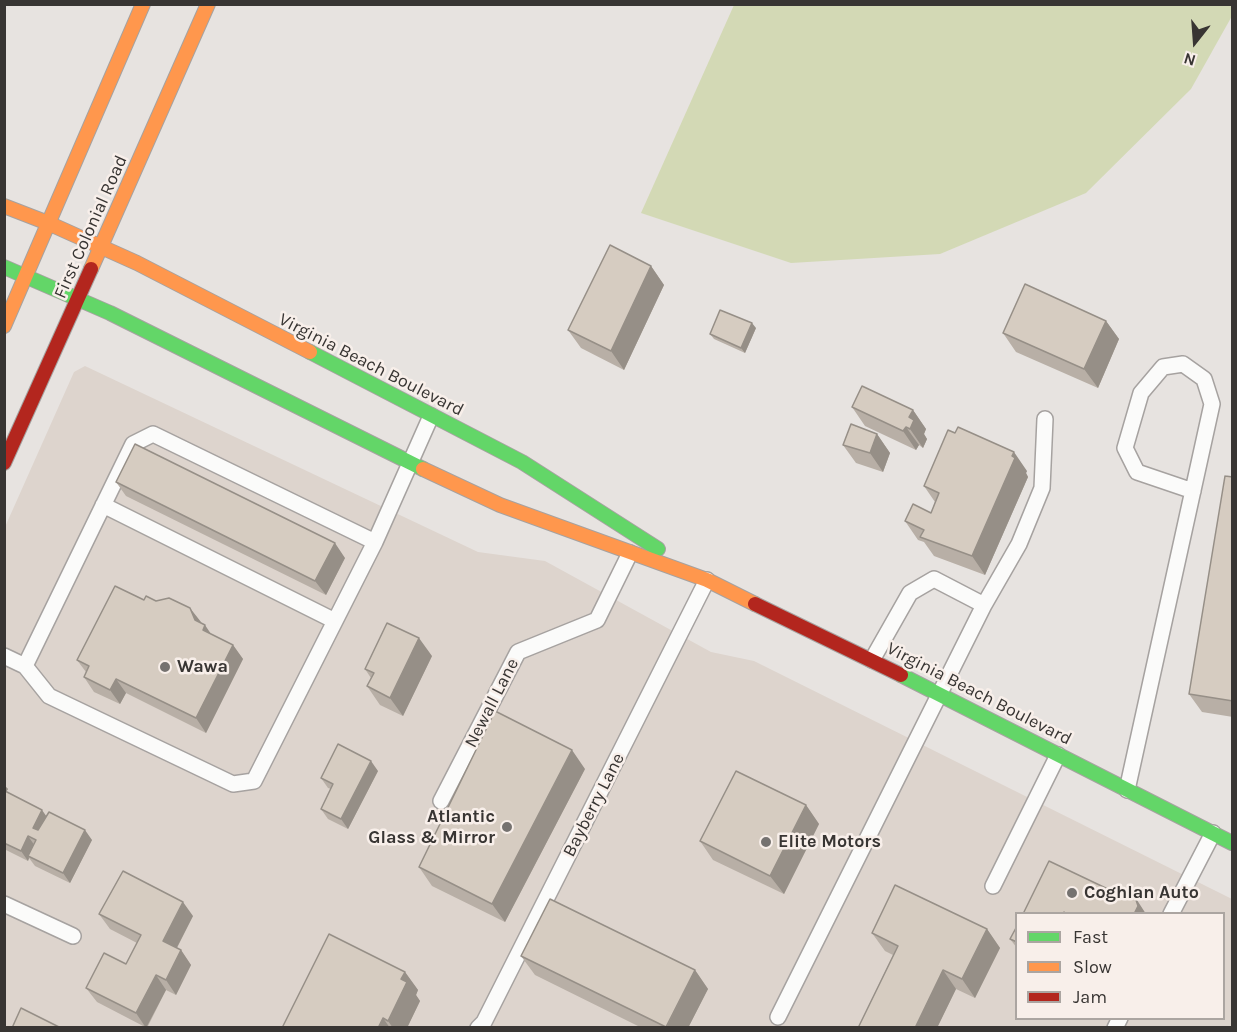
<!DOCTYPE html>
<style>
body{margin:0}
#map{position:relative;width:1237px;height:1032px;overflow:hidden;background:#e7e3e0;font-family:Karla,sans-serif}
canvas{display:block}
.frame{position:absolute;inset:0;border:6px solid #383533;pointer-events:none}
.legend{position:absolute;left:1015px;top:912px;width:210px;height:108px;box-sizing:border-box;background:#f8efea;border:2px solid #aba5a1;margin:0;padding:8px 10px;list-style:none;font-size:18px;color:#383533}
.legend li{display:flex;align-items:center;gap:12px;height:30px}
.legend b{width:30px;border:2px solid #aba5a1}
.north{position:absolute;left:1165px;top:12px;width:60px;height:60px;-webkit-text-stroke:4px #f8efea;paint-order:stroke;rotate:197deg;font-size:16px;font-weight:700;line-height:24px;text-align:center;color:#383533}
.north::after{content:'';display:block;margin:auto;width:21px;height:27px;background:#383533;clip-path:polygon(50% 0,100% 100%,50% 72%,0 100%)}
</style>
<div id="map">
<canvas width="1237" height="1032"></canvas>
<div class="frame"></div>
<ul class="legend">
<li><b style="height:8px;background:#63d668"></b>Fast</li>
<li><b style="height:8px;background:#ff974d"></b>Slow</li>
<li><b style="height:8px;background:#b3261e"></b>Jam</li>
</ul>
<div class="north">N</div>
</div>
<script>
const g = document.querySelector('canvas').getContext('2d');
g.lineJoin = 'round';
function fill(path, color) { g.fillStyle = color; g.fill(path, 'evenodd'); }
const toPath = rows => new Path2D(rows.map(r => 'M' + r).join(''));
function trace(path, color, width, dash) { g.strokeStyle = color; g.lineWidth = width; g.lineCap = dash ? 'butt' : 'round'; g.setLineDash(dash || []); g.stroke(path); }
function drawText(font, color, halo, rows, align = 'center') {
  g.font = font + ' Karla,sans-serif'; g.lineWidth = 5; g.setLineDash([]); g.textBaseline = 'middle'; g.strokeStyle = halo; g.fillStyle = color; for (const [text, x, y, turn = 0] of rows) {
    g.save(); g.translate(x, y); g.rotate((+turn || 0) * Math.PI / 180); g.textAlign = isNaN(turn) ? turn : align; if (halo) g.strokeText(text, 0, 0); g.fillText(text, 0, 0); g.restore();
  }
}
fill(toPath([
 [85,366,478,552,545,561,711,652,754,661,1232,899,1232,1027,5,1028,5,527,74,372],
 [1016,914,1224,914,1224,1018,1016,1018]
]), '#ddd4cd');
fill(toPath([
 [734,5,1232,4,1232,16,1191,89,1086,193,940,254,791,263,641,213]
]), '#d3d9b5');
const lane = toPath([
 [103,505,335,621],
 [4,656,25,666,49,696,233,784,254,781,375,542,431,416],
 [872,660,910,593,934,579,984,605],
 [25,666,133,444,153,434,375,542],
 [1127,790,1212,404,1204,379,1183,364,1163,367,1141,393,1125,448,1137,472,1193,491],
 [441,801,518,652,597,620,630,553],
 [993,886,1058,755],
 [4,904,73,936],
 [1171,914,1213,833],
 [778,1017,984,605,1019,544,1042,488,1045,419],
 [478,1028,484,1022,707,580],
 [1115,1028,1120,1018]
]);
const fast = toPath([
 [4,267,110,313,423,469],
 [310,352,522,462,658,549],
 [901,675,1232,843]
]);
const slow = toPath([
 [4,206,48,223,137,263,310,352],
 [91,269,208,4],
 [4,326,143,4],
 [423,469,500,505,707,580,755,604]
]);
const jam = toPath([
 [4,463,91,269],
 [755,604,901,675]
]);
trace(lane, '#a6a2a0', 18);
trace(fast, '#a6a2a0', 16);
trace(slow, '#a6a2a0', 16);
trace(jam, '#a6a2a0', 16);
trace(lane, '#fbfbfa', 15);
trace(fast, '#63d668', 14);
trace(slow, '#ff974d', 14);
trace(jam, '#b3261e', 14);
fill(toPath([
 [651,266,664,285,624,370,581,348,568,330],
 [1106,321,1119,339,1098,388,1016,352,1003,333],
 [756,328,745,353,714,339,710,334],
 [852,407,913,410,926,429,924,434,927,439,923,448,919,445,916,450,865,426],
 [877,434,890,453,883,472,856,463,843,445],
 [1027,471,1026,473,1028,477,985,575,934,556,924,542,918,540,905,521,931,513,935,502,924,486],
 [1233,477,1233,717,1202,712,1189,694],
 [116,482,345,558,326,595,126,496],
 [144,600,201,623,211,634,233,645,243,659,206,733,126,693,120,704,94,692,84,677,86,672,77,660],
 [432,656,403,716,380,705,367,686,371,678,365,669],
 [585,769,505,922,432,886,419,867],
 [378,771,348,829,328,819,321,809,331,789,328,788,321,778],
 [4,785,8,789,6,792,46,816,92,840,70,883,35,866,29,858,28,861,4,849],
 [806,805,819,824,784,894,713,860,700,841],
 [99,914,193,916,177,948,181,950,191,965,176,995,166,990,147,1028,97,1002,86,988,126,964,137,943,110,929],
 [1017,926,1017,948,1010,939],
 [987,929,1000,948,975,998,956,989,937,1028,858,1028,893,955,885,951,872,933],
 [521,956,695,970,708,989,688,1028,642,1028,535,975],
 [405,972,418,990,416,995,420,1001,407,1028,282,1028]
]), '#b8afa6');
fill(toPath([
 [651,266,664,285,624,370,611,351],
 [1106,321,1119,339,1098,388,1084,369],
 [752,323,756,328,745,353,741,348],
 [913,410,926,429,924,434,927,439,923,448,910,429,909,417],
 [906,427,919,445,916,450,903,431],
 [877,434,890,453,883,472,870,453],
 [1014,452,1027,471,1026,473,1028,477,985,575,972,556],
 [335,543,345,558,326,595,315,581],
 [190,608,201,622,203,629,205,625,215,640,213,644,195,620],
 [419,638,432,656,403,716,390,698],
 [233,645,243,659,206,733,196,718],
 [116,679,126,693,120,704,110,690],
 [572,750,585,769,505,922,492,904],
 [371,761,378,771,348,829,341,819],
 [4,785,8,789,4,795],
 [806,805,819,824,784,894,770,876],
 [42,810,49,820,40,838,33,828],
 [85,830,92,840,70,883,63,873],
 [28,836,35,846,28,856,29,858,28,861,21,851],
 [1135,897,1146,914,1134,914],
 [183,902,193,916,173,955,163,941],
 [987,929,1000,948,975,998,962,979],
 [181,950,191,965,176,995,166,980],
 [695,970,708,989,688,1028,666,1028],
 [943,970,956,989,937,1028,915,1028],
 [405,972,418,990,416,995,420,1001,407,1028,393,1028,388,1021,401,979],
 [156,975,166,990,146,1028,136,1013],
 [383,1018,390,1028,378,1028]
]), '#968f87');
const building = toPath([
 [610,245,651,266,611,351,568,330,610,245],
 [1025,284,1106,321,1084,369,1003,333,1025,284],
 [720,310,752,323,741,348,710,334,720,310],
 [862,386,913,410,909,417,914,420,910,429,906,427,903,431,852,407,862,386],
 [851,424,877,434,870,453,843,445,851,424],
 [958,427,1014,452,1012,456,1015,458,972,556,920,537,924,530,905,521,913,504,931,513,939,493,924,486,948,430,955,433,958,427],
 [135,444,335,543,315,581,116,482,135,444],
 [1225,476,1233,477,1233,701,1189,694,1225,476],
 [115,586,144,600,146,596,156,601,169,598,190,608,195,620,205,625,203,630,233,645,196,718,116,679,110,690,84,677,89,666,77,660,115,586],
 [387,623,419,638,390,698,367,686,374,673,365,669,387,623],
 [495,711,572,750,492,904,419,867,495,711],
 [338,744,371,761,341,819,321,809,333,784,321,778,338,744],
 [736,771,806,805,770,876,700,841,736,771],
 [5,791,42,810,33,828,38,830,49,812,85,830,63,873,28,856,36,840,28,836,21,851,4,843,5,791],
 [1049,861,1112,891,1113,887,1135,897,1138,906,1134,914,1066,914,1064,912,1063,914,1023,914,1049,861],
 [123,871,183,902,163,941,181,950,166,980,156,975,136,1013,86,988,104,953,126,964,141,935,99,914,123,871],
 [895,885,987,929,962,979,943,970,915,1028,858,1028,898,946,872,933,895,885],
 [550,899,695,970,666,1027,521,956,550,899],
 [1017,926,1017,942,1010,939,1017,926],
 [329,934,405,972,401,979,407,982,388,1021,383,1018,378,1028,282,1028,329,934],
 [21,1008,61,1028,12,1028,21,1008]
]);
fill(building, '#d6ccc1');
trace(building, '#968f87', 1.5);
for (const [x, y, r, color] of [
 [165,667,6,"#757270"],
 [507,827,6,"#757270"],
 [766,842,6,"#757270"],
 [1072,893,6,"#757270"]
]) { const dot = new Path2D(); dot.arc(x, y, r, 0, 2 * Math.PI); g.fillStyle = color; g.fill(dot); trace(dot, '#f8efea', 2); }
drawText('18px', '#383533', '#f8efea', [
 ["First Colonial Road",91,227,-66],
 ["Virginia Beach Boulevard",371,365,27],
 ["Virginia Beach Boulevard",979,694,27],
 ["Newall Lane",492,703,-63],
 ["Bayberry Lane",594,805,-63]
]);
drawText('bold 18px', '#383533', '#f8efea', [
 ["Wawa",177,667],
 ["Atlantic",495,817,"right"],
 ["Glass & Mirror",495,838,"right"],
 ["Elite Motors",778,842],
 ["Coghlan Auto",1084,893]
], 'left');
</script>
